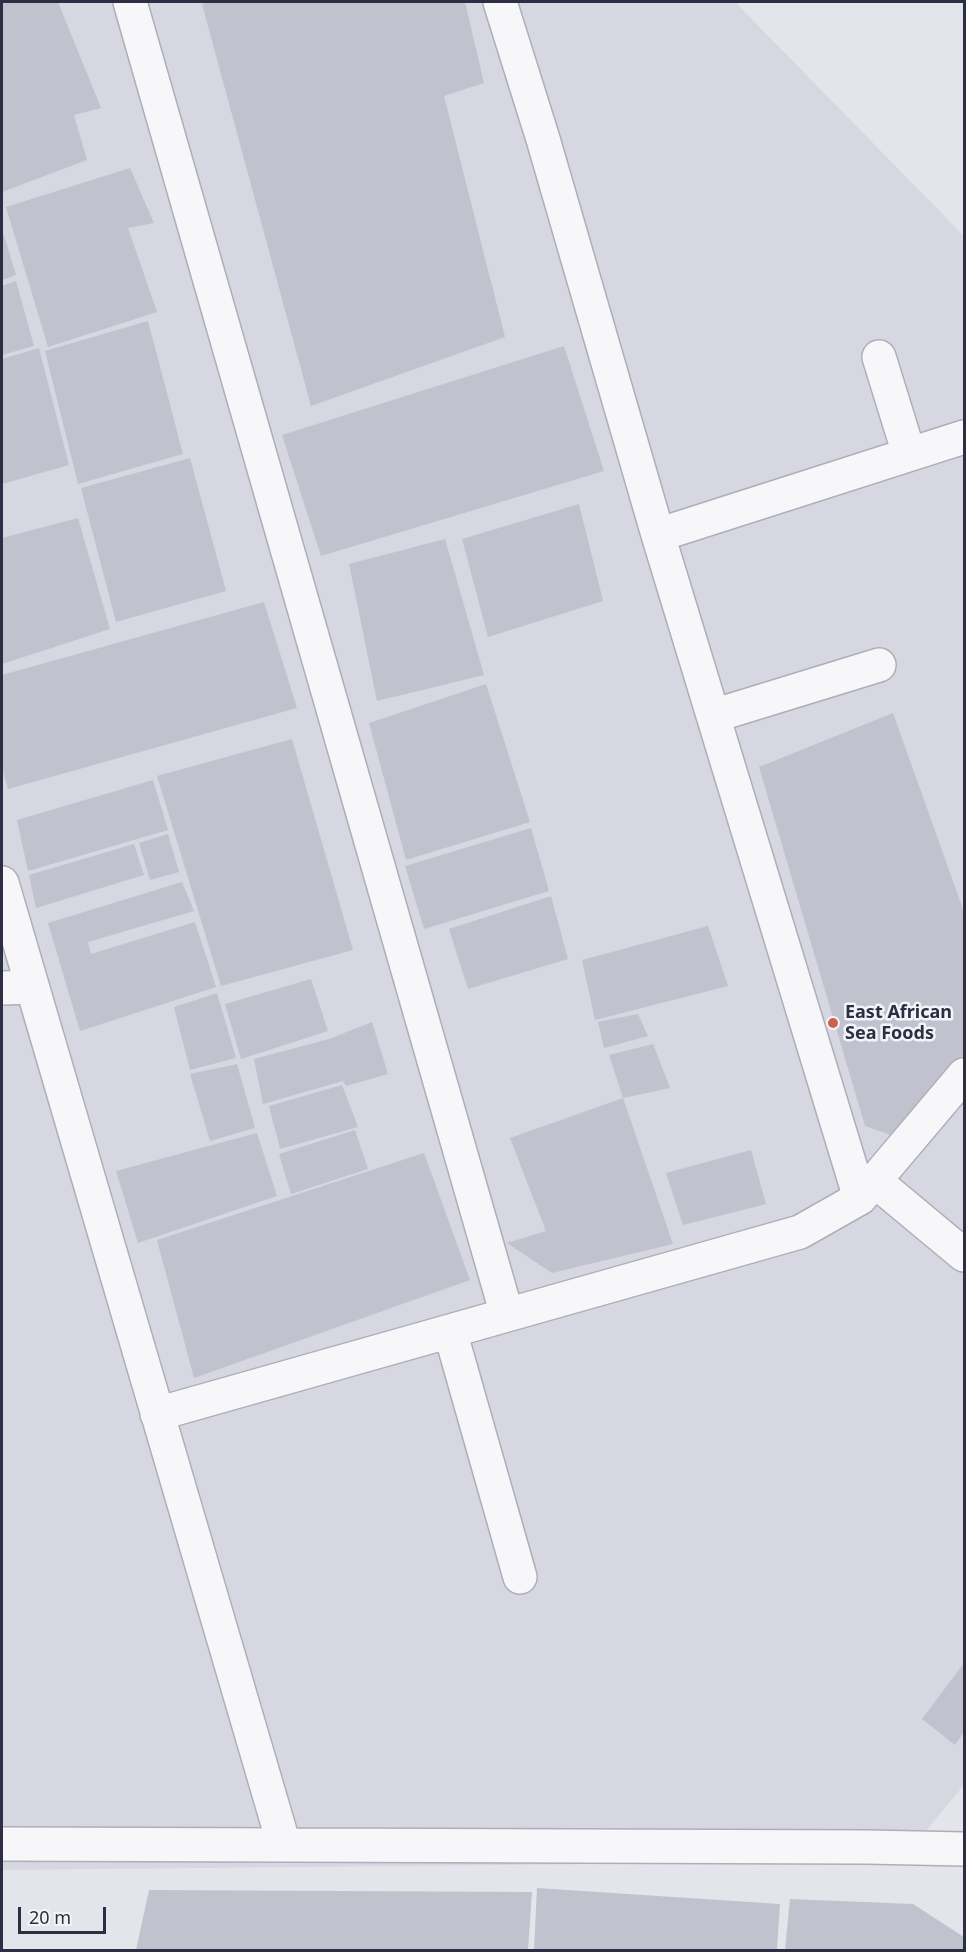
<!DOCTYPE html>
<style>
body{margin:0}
#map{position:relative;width:966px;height:1952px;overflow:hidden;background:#e4e5eb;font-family:"Noto Sans",sans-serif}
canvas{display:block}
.frame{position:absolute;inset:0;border:3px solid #2c2e43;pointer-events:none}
.scale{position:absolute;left:18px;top:1907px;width:88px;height:27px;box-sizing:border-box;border:3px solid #2c2e43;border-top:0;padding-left:8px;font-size:18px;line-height:21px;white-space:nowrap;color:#2c2e43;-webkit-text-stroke:4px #f4f4f8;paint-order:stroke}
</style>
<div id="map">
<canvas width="966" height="1952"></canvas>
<div class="frame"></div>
<div class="scale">20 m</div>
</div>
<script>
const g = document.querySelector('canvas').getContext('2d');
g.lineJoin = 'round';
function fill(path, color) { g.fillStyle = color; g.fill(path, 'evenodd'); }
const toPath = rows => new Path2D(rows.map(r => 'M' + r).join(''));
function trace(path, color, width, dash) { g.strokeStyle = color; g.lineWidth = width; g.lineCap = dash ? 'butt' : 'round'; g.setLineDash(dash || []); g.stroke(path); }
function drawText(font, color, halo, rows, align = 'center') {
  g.font = font + ' "Noto Sans",sans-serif'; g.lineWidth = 5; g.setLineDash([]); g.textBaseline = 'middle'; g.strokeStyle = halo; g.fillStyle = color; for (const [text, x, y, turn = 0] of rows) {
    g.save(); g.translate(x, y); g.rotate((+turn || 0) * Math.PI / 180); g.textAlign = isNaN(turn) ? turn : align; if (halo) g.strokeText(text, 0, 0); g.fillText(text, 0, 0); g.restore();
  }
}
fill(toPath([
 [2,2,735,2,964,236,964,1785,901,1861,2,1870]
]), '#d6d7e0');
fill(toPath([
 [2,2,58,2,101,108,74,115,87,160,2,192],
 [212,2,465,2,484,83,444,96,505,337,311,406,202,4],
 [130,168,154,223,128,228,157,312,48,347,6,207],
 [2,229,16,275,2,280],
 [16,281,34,346,2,355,2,286],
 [148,321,183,454,78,484,45,351],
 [564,346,604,471,321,556,282,435],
 [39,348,69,465,2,484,2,359],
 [190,458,226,591,116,622,81,488],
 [579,504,603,601,488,637,462,539],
 [78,518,110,629,2,664,2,538],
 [445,539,484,675,377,701,349,564],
 [264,602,297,708,8,789,2,768,2,675],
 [486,684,530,822,406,860,369,723],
 [893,713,964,912,964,1085,917,1144,865,1126,759,767],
 [292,739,353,950,221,986,157,776],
 [153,780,168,830,28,871,17,820],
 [531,828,549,891,424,929,405,866],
 [168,834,179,872,150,880,139,843],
 [134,844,144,875,36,908,29,875],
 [182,882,194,911,88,942,91,954,195,922,216,987,80,1031,48,923],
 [551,896,568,959,468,989,449,929],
 [708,926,728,986,595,1020,582,960],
 [311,979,328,1031,241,1059,225,1004],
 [217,993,236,1058,190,1070,174,1007],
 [638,1014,648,1036,604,1048,598,1022],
 [372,1022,388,1074,346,1086,343,1081,263,1104,254,1059,329,1039],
 [653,1044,670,1088,623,1098,609,1055],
 [237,1064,255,1128,210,1141,190,1074],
 [342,1085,358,1127,280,1149,269,1106],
 [623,1098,673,1244,552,1273,507,1243,546,1231,510,1138],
 [355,1130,368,1169,291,1194,279,1154],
 [257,1133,277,1196,138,1243,116,1171],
 [751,1150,766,1204,683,1225,666,1173],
 [424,1153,470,1280,194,1378,157,1240],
 [964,1663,964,1732,955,1745,922,1719],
 [537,1888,780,1904,777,1950,534,1950],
 [149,1890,532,1892,528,1950,136,1950],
 [790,1899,913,1904,964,1937,964,1950,785,1950]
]), '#c1c2ce');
const minor = toPath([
 [130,2,507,1315],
 [500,2,543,139,658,535,860,1198],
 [879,357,909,454],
 [658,535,964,437],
 [713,716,879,665],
 [2,883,284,1845],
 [2,988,32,987],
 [875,1181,964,1255],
 [450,1331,520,1577],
 [157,1414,800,1232,860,1198,964,1075],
 [2,1844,867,1847,964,1849]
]);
trace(minor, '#adaeb9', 36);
trace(minor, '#f7f7fa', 33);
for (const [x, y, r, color] of [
 [833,1023,6,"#c96250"]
]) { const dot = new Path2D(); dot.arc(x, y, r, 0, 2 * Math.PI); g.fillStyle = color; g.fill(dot); trace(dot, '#f4f4f8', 2); }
drawText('bold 18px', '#2c2e43', '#f4f4f8', [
 ["East African",845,1013],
 ["Sea Foods",845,1034]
], 'left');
</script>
